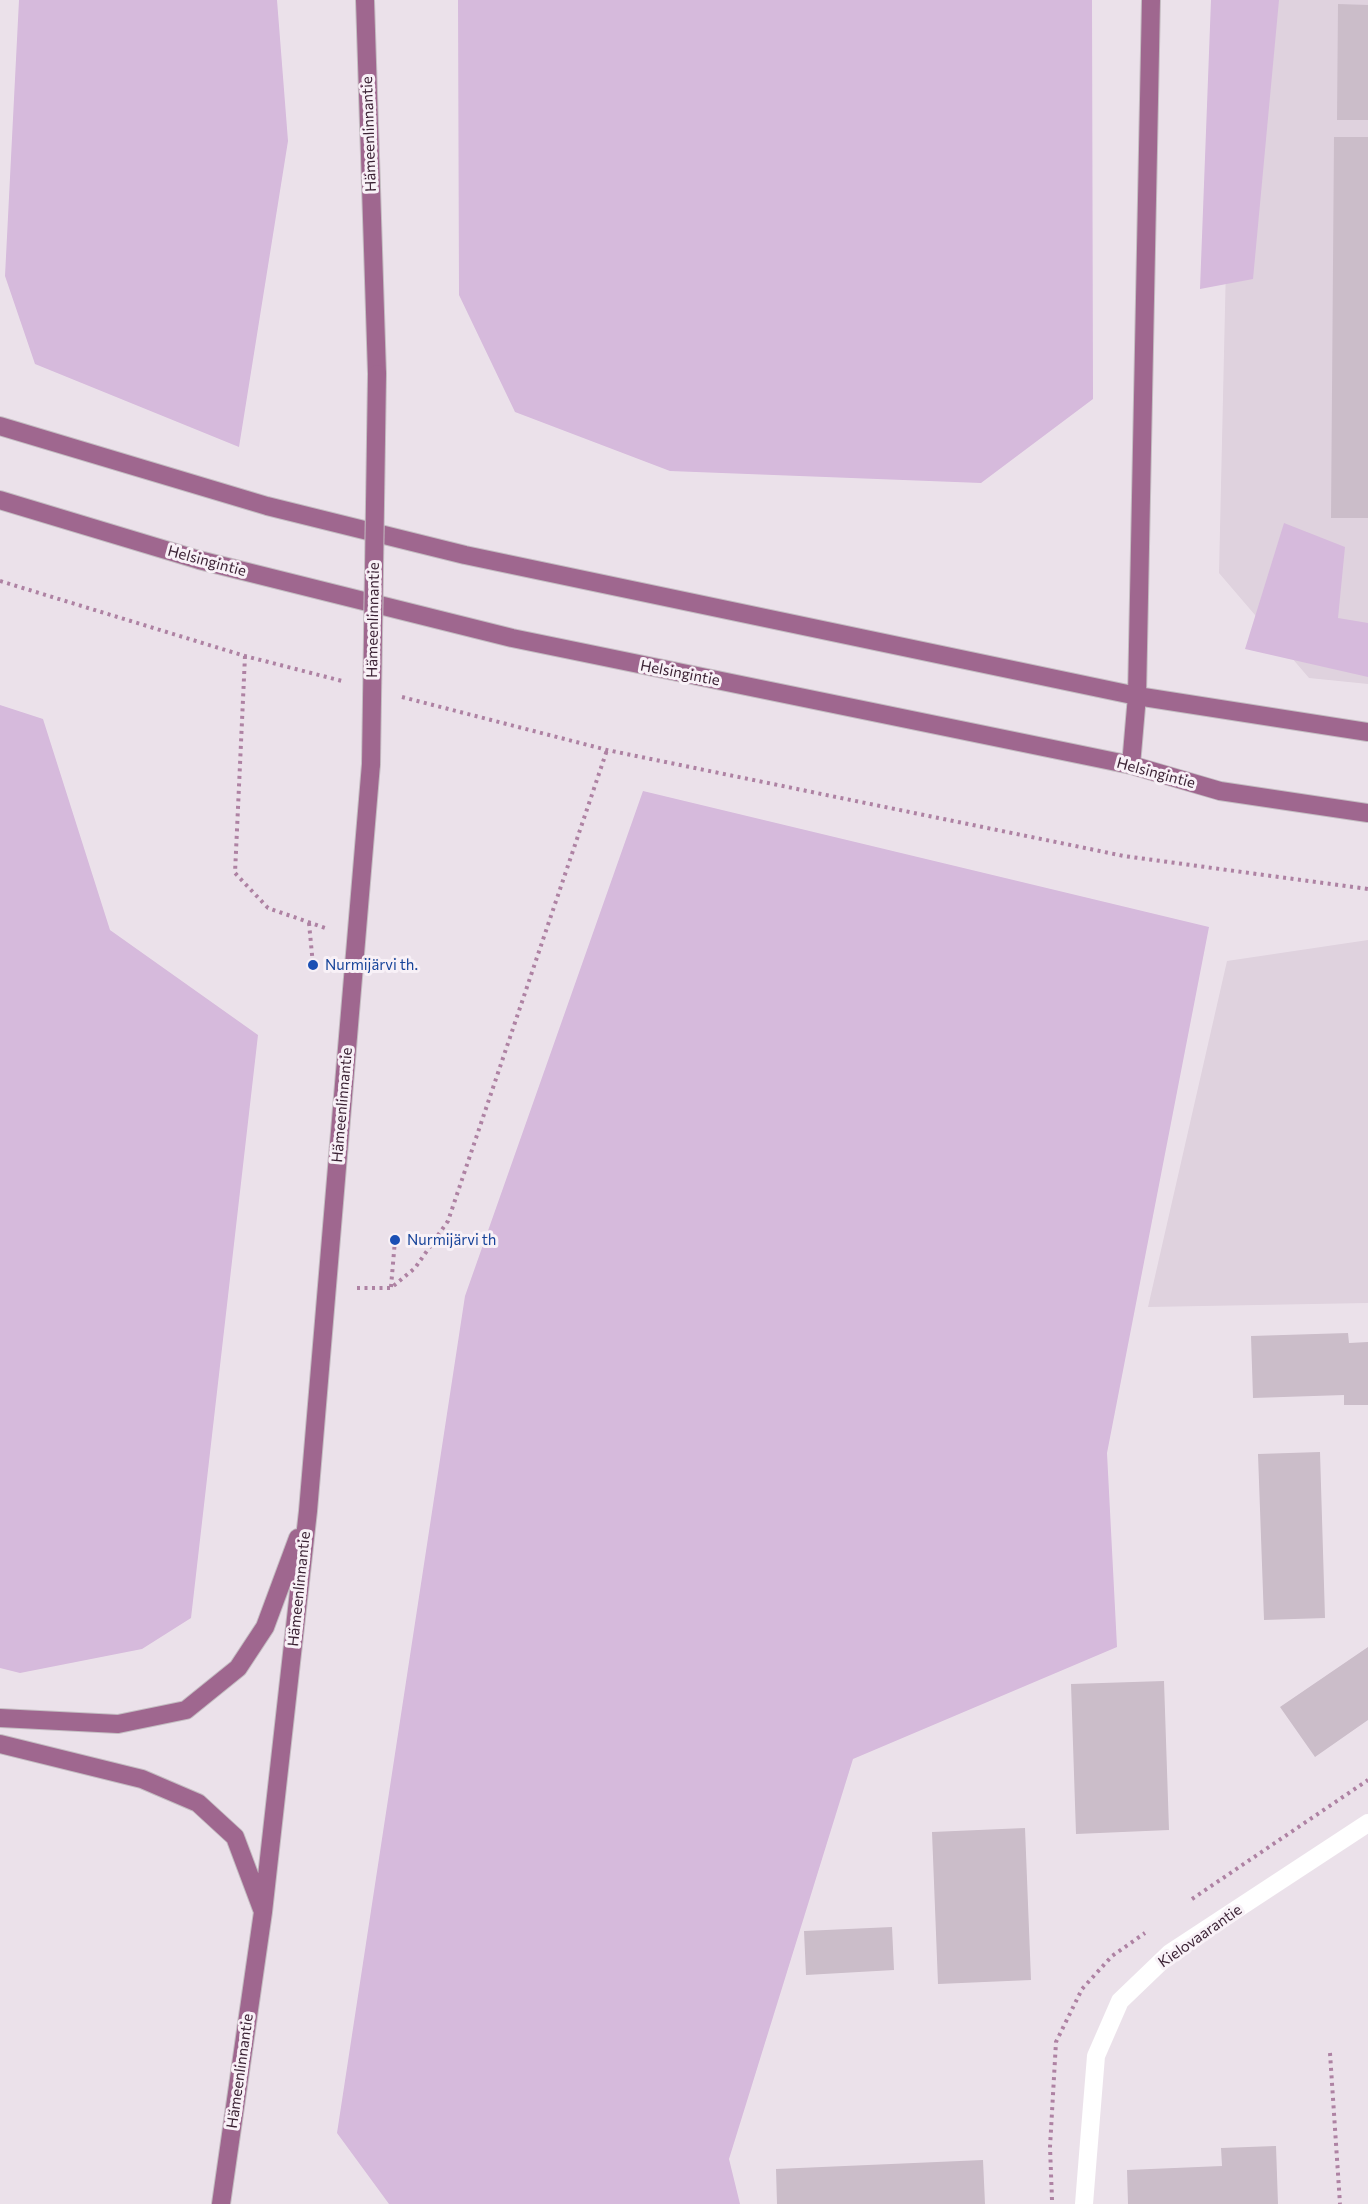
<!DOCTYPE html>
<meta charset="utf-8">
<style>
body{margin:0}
canvas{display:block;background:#ebe1ea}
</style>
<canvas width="1368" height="2204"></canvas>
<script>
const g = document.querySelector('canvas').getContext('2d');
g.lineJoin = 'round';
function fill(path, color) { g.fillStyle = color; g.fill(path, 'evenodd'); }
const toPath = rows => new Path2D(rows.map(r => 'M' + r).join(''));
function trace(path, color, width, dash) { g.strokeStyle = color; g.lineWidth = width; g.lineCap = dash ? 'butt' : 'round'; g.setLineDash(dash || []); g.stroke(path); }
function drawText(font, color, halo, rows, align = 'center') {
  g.font = font + ' Commissioner,sans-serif'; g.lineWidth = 6; g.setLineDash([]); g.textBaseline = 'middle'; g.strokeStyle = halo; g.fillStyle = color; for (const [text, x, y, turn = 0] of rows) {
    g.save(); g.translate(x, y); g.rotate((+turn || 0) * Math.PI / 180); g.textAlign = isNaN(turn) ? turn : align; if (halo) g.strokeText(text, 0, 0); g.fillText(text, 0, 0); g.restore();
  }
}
fill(toPath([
 [1232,0,1368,0,1368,684,1309,678,1219,573],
 [1368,940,1368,1303,1148,1307,1227,961]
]), '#dfd2de');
fill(toPath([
 [19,0,277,0,288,141,239,447,35,364,5,276],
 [458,0,1092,0,1093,399,981,483,670,471,515,412,459,295],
 [1211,0,1279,0,1253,279,1200,289],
 [1284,523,1345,547,1338,618,1368,623,1368,677,1245,649],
 [0,705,43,719,110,930,258,1035,191,1618,142,1649,20,1673,0,1668],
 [643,791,1209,927,1107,1453,1117,1647,853,1759,729,2159,740,2204,389,2204,337,2133,465,1296]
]), '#d6badc');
fill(toPath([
 [1338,4,1368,5,1368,120,1337,120],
 [1334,137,1368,137,1368,518,1331,518],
 [1348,1333,1349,1343,1368,1342,1368,1405,1344,1405,1344,1395,1253,1398,1251,1336],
 [1320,1452,1325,1618,1264,1620,1258,1454],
 [1368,1647,1368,1720,1315,1757,1280,1707],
 [1164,1681,1169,1830,1076,1834,1071,1684],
 [1025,1828,1031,1980,938,1984,932,1832],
 [892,1927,894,1970,806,1975,804,1931],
 [1276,2146,1278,2204,1128,2204,1127,2170,1222,2166,1221,2148],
 [983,2160,985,2204,777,2204,776,2169]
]), '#cbbdc9');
const major = toPath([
 [365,0,377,374],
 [0,426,267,506,465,555,1137,696,1368,732],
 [0,500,199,560,512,638,1131,765,1220,791,1368,813],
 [1131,765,1137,696,1151,0],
 [0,1718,118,1724,186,1710,238,1668,265,1627,298,1538],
 [0,1744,142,1779,198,1803,235,1837,262,1909],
 [221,2204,263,1912,308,1511,371,764]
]);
trace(major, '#c4bdc2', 20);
trace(toPath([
 [0,581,245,656,342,681],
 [245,656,235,873,268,908,328,929],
 [402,697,607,750,1124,856,1368,889],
 [309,923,313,965],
 [391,1287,395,1240],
 [357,1288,391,1288,415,1268,448,1221,607,750],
 [1192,1899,1368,1780],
 [1330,2053,1340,2204],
 [1052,2200,1050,2147,1056,2042,1082,1989,1112,1956,1145,1933]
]), '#ae82a3', 4, [3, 4.5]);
trace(toPath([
 [1084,2204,1096,2056,1120,2001,1170,1953,1368,1823]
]), '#fff', 18);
trace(major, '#9f678f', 18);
const majorBridge = toPath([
 [371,764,377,374]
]);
trace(majorBridge, '#c4bdc2', 20, []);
trace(majorBridge, '#9f678f', 18);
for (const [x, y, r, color] of [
 [313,965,6,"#1a4fb4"],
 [395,1240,6,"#1a4fb4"]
]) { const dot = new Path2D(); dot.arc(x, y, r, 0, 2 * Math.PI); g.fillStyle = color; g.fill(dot); trace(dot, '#f8f1f7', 2); }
drawText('15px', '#3b2234', '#f8f1f7', [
 ["Hämeenlinnantie",369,134,-92],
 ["Helsingintie",207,561,15],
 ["Hämeenlinnantie",373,620,-89],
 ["Helsingintie",680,673,11],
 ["Helsingintie",1156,773,15],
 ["Hämeenlinnantie",342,1105,-85],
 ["Hämeenlinnantie",299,1589,-84],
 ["Kielovaarantie",1200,1936,-35],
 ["Hämeenlinnantie",240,2071,-82]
]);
drawText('15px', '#164399', '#f8f1f7', [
 ["Nurmijärvi th.",325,965],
 ["Nurmijärvi th",407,1240]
], 'left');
</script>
